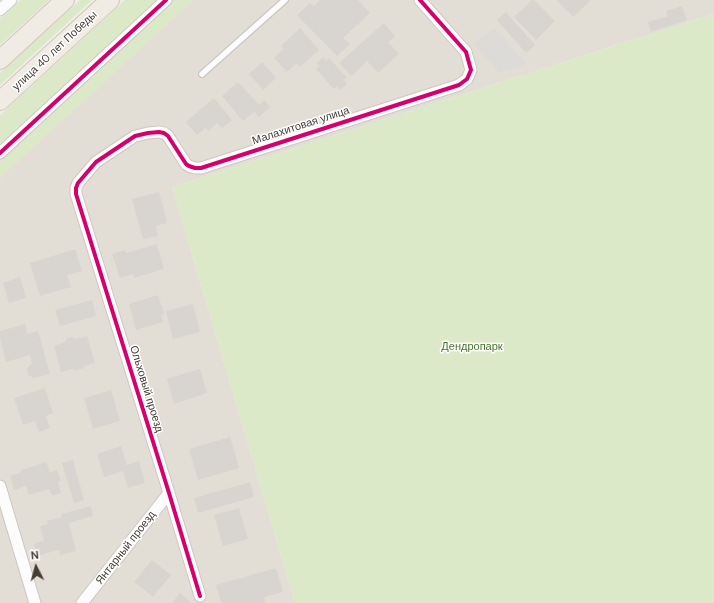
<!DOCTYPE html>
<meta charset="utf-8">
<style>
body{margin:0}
#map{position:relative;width:714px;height:603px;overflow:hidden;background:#eeece8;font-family:"DM Sans",sans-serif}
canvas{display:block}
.north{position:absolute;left:16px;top:547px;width:40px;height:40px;-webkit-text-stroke:3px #fff;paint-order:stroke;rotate:354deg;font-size:11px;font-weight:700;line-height:16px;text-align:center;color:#443d34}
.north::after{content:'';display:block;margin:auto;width:14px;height:18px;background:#443d34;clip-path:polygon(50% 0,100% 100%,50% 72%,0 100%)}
</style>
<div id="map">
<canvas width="714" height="603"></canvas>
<div class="north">N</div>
</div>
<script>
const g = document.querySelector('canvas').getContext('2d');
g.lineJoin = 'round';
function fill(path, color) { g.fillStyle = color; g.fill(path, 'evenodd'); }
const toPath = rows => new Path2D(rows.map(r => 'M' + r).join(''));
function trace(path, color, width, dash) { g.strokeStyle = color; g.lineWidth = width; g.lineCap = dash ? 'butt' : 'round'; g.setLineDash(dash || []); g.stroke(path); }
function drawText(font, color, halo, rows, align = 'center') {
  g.font = font + ' "DM Sans",sans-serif'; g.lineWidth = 3; g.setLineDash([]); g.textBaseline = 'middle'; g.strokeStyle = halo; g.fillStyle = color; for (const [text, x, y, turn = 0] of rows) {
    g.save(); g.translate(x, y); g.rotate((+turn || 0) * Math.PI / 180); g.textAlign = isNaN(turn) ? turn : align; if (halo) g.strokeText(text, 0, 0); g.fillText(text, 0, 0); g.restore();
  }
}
fill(toPath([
 [148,0,714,0,714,14,172,187,295,603,0,603,0,136]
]), '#e3ded5');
fill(toPath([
 [21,0,49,0,0,45,0,19],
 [80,0,92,0,0,85,0,73],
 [125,0,157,0,0,145,0,115],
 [176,0,194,0,0,178,0,163],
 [714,14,714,603,295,603,172,187]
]), '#dce9c8');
fill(toPath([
 [494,28,527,64,500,73,473,44]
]), '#dddbd7');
fill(toPath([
 [320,0,325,0,326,1,327,0,358,0,370,13,343,38,350,44,337,56,297,15,310,3,314,6],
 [532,0,534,0,555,21,536,40,514,17],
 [557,0,591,0,573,17],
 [682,6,687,20,651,32,648,22,668,16,666,11],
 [506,12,535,45,526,53,497,20],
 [384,23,395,36,388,42,399,54,378,73,367,61,351,76,339,63],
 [300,28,319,50,300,67,297,63,287,72,274,58,284,49,281,46],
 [323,57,326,61,329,58,347,78,344,80,347,84,340,90,337,86,334,89,316,69,319,66,317,63],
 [262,62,276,78,263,90,249,74],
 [238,82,259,105,264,100,270,107,259,117,254,112,243,121,222,96],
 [214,98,232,120,222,128,217,123,208,131,206,128,197,135,186,122],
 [159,192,167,223,156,226,158,236,143,239,132,199],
 [157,244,164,269,134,278,133,274,120,278,112,254,125,250,126,253],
 [75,249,82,271,67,275,71,287,40,296,30,263],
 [20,277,26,298,9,303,3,283],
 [158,295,164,314,161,315,163,322,136,330,129,304],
 [92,300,96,316,60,326,55,310],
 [193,304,200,332,173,339,166,311],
 [25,324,27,334,38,331,50,374,34,378,30,376,28,374,27,369,29,366,32,363,30,355,6,362,0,338,0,331],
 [87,336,95,363,83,366,84,368,73,371,73,369,61,372,54,346,65,342,67,338,72,337,76,339],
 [200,369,207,393,174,404,167,379],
 [45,388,53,413,46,416,50,428,39,432,35,421,23,425,14,398],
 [111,390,120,421,93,429,84,398],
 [230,437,239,468,198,480,189,449],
 [121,446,127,465,139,461,145,483,128,488,123,471,104,477,97,454],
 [73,460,84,500,74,503,62,463],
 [46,462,50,472,57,470,61,481,58,482,61,493,52,496,49,489,29,495,26,486,14,490,10,476,21,472,21,470],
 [250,482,254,497,198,513,194,498],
 [91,506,93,516,69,523,76,551,60,555,59,550,37,556,34,544,44,541,40,526,48,524,47,521,62,517,61,514],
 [239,508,248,539,223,546,214,515],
 [152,560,171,575,153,597,134,582],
 [276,568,283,592,264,597,266,603,221,603,216,585],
 [180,593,192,603,172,603]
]), '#d8d5d0');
const service = toPath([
 [202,74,285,0]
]);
const minor = toPath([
 [0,10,11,0],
 [0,153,166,0],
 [0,486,35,603],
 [200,596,169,493,76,194,76,188,78,183,96,162,135,136,148,133,159,132,164,133,168,136,186,164,189,166,195,168,201,168,459,85,467,79,471,70,466,52,420,0],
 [82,603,169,493]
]);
const primary = toPath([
 [0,60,65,0],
 [0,101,110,0]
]);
trace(service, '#cbc8c4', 8);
trace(minor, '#cbc8c4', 13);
trace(primary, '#d0c8b5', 20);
trace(service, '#fcfcfc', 5.5);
trace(minor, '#fcfcfc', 11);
trace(primary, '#f0ece3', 18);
trace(toPath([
 [0,153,166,0],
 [200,596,169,493,76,194,76,188,78,183,96,162,135,136,148,133,159,132,164,133,168,136,186,164,189,166,195,168,201,168,459,85,467,79,471,70,466,52,420,0]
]), '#d6006c', 4);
drawText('11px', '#443d34', '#fff', [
 ["улица 40 лет Победы",55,51,-43],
 ["Малахитовая улица",301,126,-18],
 ["Ольховый проезд",146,389,73],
 ["Янтарный проезд",126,548,-52]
]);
drawText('11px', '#467429', '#fff', [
 ["Дендропарк",472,347]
]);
</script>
